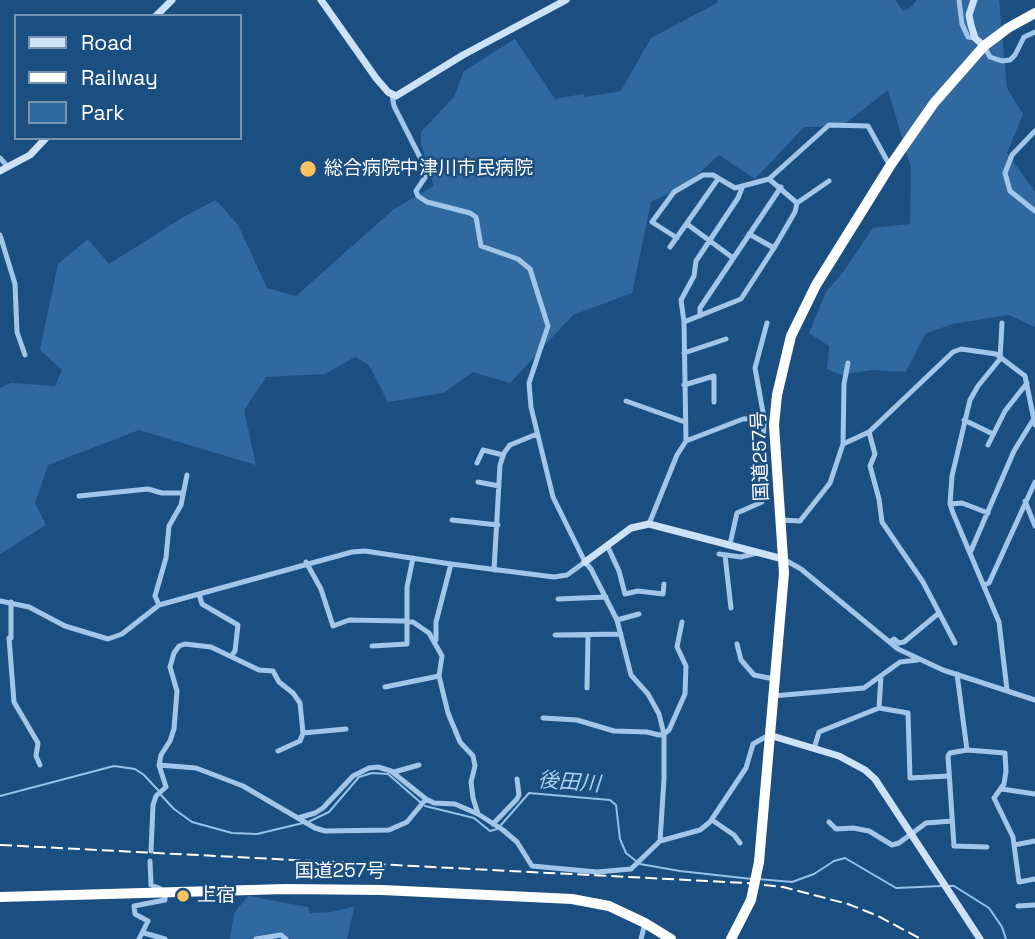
<!DOCTYPE html>
<meta charset="utf-8">
<style>
body{margin:0}
#map{position:relative;width:1035px;height:939px;overflow:hidden;background:#1c4f81;font-family:"Space Grotesk",sans-serif}
canvas{display:block}
.legend{position:absolute;left:14px;top:14px;width:228px;height:126px;box-sizing:border-box;background:#1c4f81;border:2px solid #7795b3;margin:0;padding:9px 12px;list-style:none;font-size:21px;color:#fff}
.legend li{display:flex;align-items:center;gap:14px;height:35px}
.legend b{width:35px;border:2px solid #7795b3}
</style>
<div id="map">
<canvas width="1035" height="939"></canvas>
<ul class="legend">
<li><b style="height:9px;background:#cde2f7"></b>Road</li>
<li><b style="height:9px;background:#fff"></b>Railway</li>
<li><b style="height:19px;background:#3069a0"></b>Park</li>
</ul>
</div>
<script>
const g = document.querySelector('canvas').getContext('2d');
g.lineJoin = 'round';
function fill(path, color) { g.fillStyle = color; g.fill(path, 'evenodd'); }
const toPath = rows => new Path2D(rows.map(r => 'M' + r).join(''));
function trace(path, color, width, dash) { g.strokeStyle = color; g.lineWidth = width; g.lineCap = dash ? 'butt' : 'round'; g.setLineDash(dash || []); g.stroke(path); }
function drawText(font, color, halo, rows, align = 'center') {
  g.font = font + ' "Space Grotesk","Noto Sans JP",sans-serif'; g.lineWidth = 5; g.setLineDash([]); g.textBaseline = 'middle'; g.strokeStyle = halo; g.fillStyle = color; for (const [text, x, y, turn = 0] of rows) {
    g.save(); g.translate(x, y); g.rotate((+turn || 0) * Math.PI / 180); g.textAlign = isNaN(turn) ? turn : align; if (halo) g.strokeText(text, 0, 0); g.fillText(text, 0, 0); g.restore();
  }
}
fill(toPath([
 [717,0,895,0,903,11,910,8,917,0,999,0,1007,88,1023,114,1007,153,1035,192,1035,327,1009,315,952,324,925,334,906,372,871,370,841,375,827,369,829,346,809,333,826,292,844,271,873,228,910,224,911,168,888,90,842,126,804,127,755,179,719,155,686,185,651,202,632,293,573,315,510,383,473,372,443,393,388,402,369,365,355,357,325,374,266,377,244,410,256,465,139,430,48,465,35,503,46,525,0,554,0,388,11,383,55,386,62,370,40,350,58,264,88,239,109,264,185,216,216,200,238,225,267,288,296,296,394,209,434,186,421,143,421,132,454,97,464,71,515,39,555,99,583,94,585,97,621,91,651,38,717,3],
 [248,896,308,907,310,913,332,912,352,907,354,908,347,939,288,939,283,933,249,939,230,939,234,913]
]), '#3069a0');
trace(toPath([
 [161,795,174,809,192,822,232,833,257,834,303,823],
 [0,796,114,766,135,769,144,775,158,790],
 [425,806,474,818,490,831,497,829],
 [308,822,329,812,359,777,372,773,388,774,420,802],
 [501,825,529,793,610,800,616,805,620,839,626,853,636,861],
 [640,864,680,871,752,879],
 [758,879,792,882,814,874,834,861,845,858,896,888,942,886],
 [947,886,954,886,989,908,1002,927,1006,939]
]), '#94c2eb', 2);
trace(toPath([
 [959,0,962,24,968,37,975,38],
 [984,46,990,57,1002,61,1010,60,1015,55,1024,37,1035,32],
 [392,95,394,106,428,173,416,191,418,196,427,202,470,213,476,217,481,246,518,259,530,269,548,326,529,383,531,407,553,497,585,562,591,569,617,620,631,675,648,694,659,714,664,734,664,779,660,841],
 [1035,131,1012,155,1005,173,1010,191,1035,211],
 [0,158,8,167],
 [797,203,829,181],
 [687,224,733,258],
 [749,234,774,248],
 [0,235,15,284,17,332,25,355],
 [677,238,652,222,674,192,703,175,713,175,735,188,769,179,829,125,868,126,890,166],
 [670,247,718,179],
 [700,316,700,308,781,187],
 [684,322,741,299,774,248,795,212,797,203,769,179],
 [1002,323,1000,359,978,386,970,400,952,476,950,504,953,513,999,622,1007,690],
 [684,353,726,339],
 [684,385,714,376,714,402],
 [626,401,685,422],
 [964,420,993,434],
 [869,432,875,454,870,466,879,499,882,522,923,582,955,643],
 [686,441,684,322,681,300,694,276,696,261,738,198,742,188],
 [843,444,844,384,848,363],
 [988,445,1005,411,1027,383],
 [477,463,483,450,503,455],
 [478,482,499,486],
 [79,496,148,489,162,493,182,493],
 [1025,501,1035,526],
 [950,504,962,503,988,513],
 [452,520,498,525],
 [781,520,800,521,830,483,843,444,869,432,953,352,961,349,996,354,1025,376,1035,425],
 [649,524,677,455,686,441,743,419,764,418],
 [730,544,737,513,762,502,764,418,755,368,767,323],
 [607,545,619,571,625,594,638,591,663,594,664,584],
 [970,553,1014,451,1033,420],
 [719,554,741,557,757,553],
 [725,555,731,608],
 [785,560,801,569,898,649,943,670,1035,700],
 [306,562,321,589,333,626,349,620,403,621,413,622,429,633,442,656,439,676,448,713,460,742,473,756,475,766,471,782,473,798,478,814],
 [494,570,500,465,504,453,510,445,537,434],
 [984,585,989,583,1035,482],
 [199,594,202,604,238,625,235,651,232,655],
 [558,599,606,597],
 [0,601,29,607,65,626,108,639,122,634,159,605,352,552,365,551,451,564,554,577,567,575,585,562],
 [11,602,11,638,9,638,14,702,38,743,36,756,40,765],
 [159,605,155,596,166,558,169,526,181,505,187,475],
 [617,620,639,614],
 [555,635,621,634],
 [436,640,436,622,451,564],
 [890,642,894,639,899,643,904,642,939,613],
 [737,644,741,660,754,675,774,679],
 [372,646,407,644,407,587,413,558],
 [957,674,967,750,950,753,948,756,954,846,987,847],
 [881,676,879,708,908,713,910,778,949,776],
 [385,687,439,676],
 [587,688,588,635],
 [773,696,864,688,900,662,918,660],
 [543,718,577,720,614,731,647,732,659,735,664,734,669,730,685,694,686,666,677,647,682,622],
 [814,749,819,732,879,708],
 [967,750,1005,753,1006,771,1004,784,994,798,1013,837,1019,882,1035,879],
 [278,751,300,741,303,733],
 [159,765,196,768,243,786,315,828,325,831,389,830,407,822,426,799,434,803,455,804,478,814,503,830,517,842,532,866,597,872,631,869,660,841,700,830,710,822,746,768,753,744,769,735],
 [394,772,419,765],
 [1002,789,1035,794],
 [298,818,315,813,323,808,353,776,369,768,378,767,391,771,426,799],
 [712,820,734,835,740,843],
 [829,822,836,829,853,828,869,831,892,845,899,843,926,823,952,821],
 [493,824,517,799,519,795,517,779],
 [1014,845,1035,841],
 [151,851,153,805,156,796,166,787,159,765,161,755,170,741,174,729,177,691,170,667,174,653,179,646,185,644,211,647,259,670,273,671,279,682,293,693,300,703,303,733,346,729],
 [1018,906,1035,905],
 [144,933,165,939],
 [139,939,148,921,135,914,134,906,165,900,165,892,159,888,151,885,150,861],
 [256,939,281,935,286,939],
 [641,939,645,923]
]), '#a1c6ea', 5);
trace(toPath([
 [321,0,376,78,388,92,396,96,463,55,566,0],
 [974,0,969,15,971,25,975,38,984,46],
 [156,16,172,0],
 [0,171,30,155,46,138],
 [585,562,631,528,649,524,783,559],
 [769,735,839,756,865,770,875,779,980,939]
]), '#cde2f7', 7);
trace(toPath([
 [759,862,784,573,774,425,777,395,791,336,816,285,890,166,934,103,984,46,1008,28,1035,13],
 [0,897,286,889,382,890,572,899,609,906,645,923,671,939]
]), '#fff', 10);
trace(toPath([
 [0,845,747,883,783,887,848,904,878,916,921,939]
]), '#fff', 2, [12, 5]);
trace(toPath([
 [731,939,751,900,759,862]
]), '#fff', 10);
for (const [x, y, r, color] of [
 [308,169,9,"#fac35f"],
 [183,896,7,"#fac35f"]
]) { const dot = new Path2D(); dot.arc(x, y, r, 0, 2 * Math.PI); g.fillStyle = color; g.fill(dot); trace(dot, '#1c4f81', 2.5); }
drawText('19px', '#fff', '#1c4f81', [
 ["総合病院中津川市民病院",324,169],
 ["上宿",197,896]
], 'left');
drawText('19px', '#fff', '#1c4f81', [
 ["国道257号",761,456,-92],
 ["国道257号",340,872]
]);
drawText('italic 21px', '#add0f1', '#1c4f81', [
 ["後田川",569,783,4]
]);
</script>
